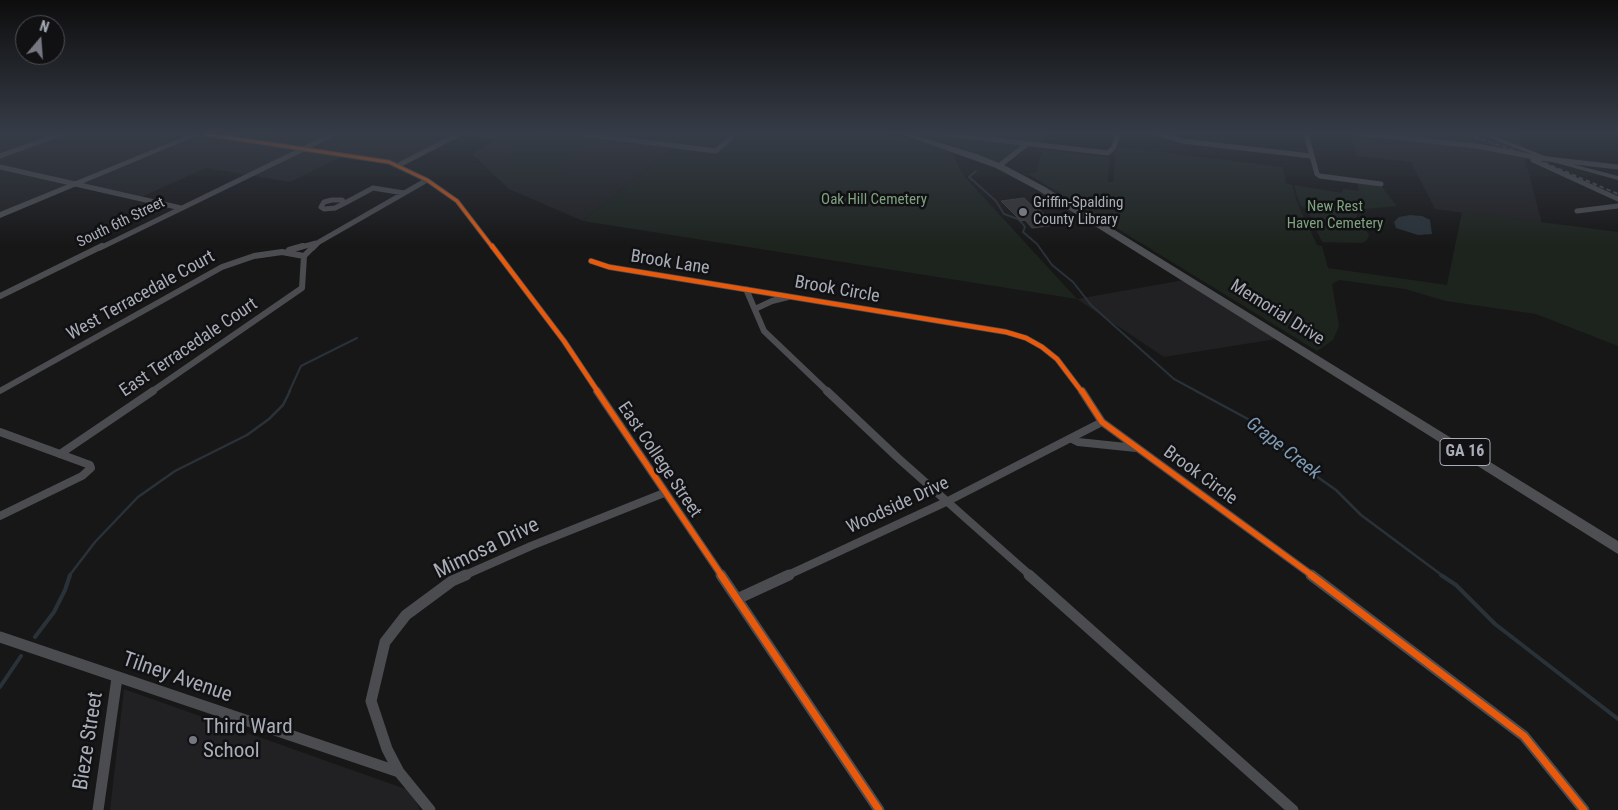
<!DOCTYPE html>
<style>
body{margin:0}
#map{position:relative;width:1618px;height:810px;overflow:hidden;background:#171717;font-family:"Roboto Condensed",sans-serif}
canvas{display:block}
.north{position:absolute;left:15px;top:15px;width:50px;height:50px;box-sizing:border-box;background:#111113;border:1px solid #4d4f55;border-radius:50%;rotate:18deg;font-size:14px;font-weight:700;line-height:20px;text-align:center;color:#a8adb8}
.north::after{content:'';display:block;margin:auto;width:18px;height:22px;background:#757880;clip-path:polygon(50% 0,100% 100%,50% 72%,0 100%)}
</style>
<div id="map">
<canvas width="1618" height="810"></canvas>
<div class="north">N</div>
</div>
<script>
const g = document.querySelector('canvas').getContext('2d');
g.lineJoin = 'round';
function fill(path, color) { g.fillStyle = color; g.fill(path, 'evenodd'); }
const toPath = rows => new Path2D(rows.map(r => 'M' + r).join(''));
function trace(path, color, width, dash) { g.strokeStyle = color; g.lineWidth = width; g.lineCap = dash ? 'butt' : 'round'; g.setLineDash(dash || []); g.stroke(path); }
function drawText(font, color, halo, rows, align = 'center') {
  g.font = font + ' "Roboto Condensed",sans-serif'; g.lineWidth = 5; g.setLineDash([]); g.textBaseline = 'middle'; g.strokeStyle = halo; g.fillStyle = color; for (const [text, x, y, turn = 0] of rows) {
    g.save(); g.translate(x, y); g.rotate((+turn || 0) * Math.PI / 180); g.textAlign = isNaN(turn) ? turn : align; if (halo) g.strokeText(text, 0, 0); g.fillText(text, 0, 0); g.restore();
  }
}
fill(toPath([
 [0,134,738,134,731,140,674,147,583,221,509,189,472,154,495,140,458,134,400,165,343,156,290,182,206,168,137,199,77,184,0,217],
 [956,134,1046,134,1040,144],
 [1350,134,1518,134,1542,223,1435,209,1411,162,1357,156],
 [1184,280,1276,339,1164,357,1077,299],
 [124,689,411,791,420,810,110,810]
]), '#212123');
fill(toPath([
 [738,134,882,134,925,143,951,151,964,176,1077,299,583,221,674,147,677,147,693,135,731,140],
 [917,134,936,134,1023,145,1000,163,958,147],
 [532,135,590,138,552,181,499,177,492,174],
 [1119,147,1283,167,1286,183,1292,185,1298,205,1317,245,1322,246,1328,268,1447,285,1462,212,1618,232,1618,346,1536,314,1446,301,1405,289,1339,280,1332,284,1339,326,1333,340,1317,351,1030,175,1030,173,1036,173,1042,150,1110,157,1108,182,1113,182,1115,157,1112,154],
 [1358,183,1382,187,1397,206,1365,209,1357,213,1357,217,1369,235,1367,240,1362,243,1322,242,1307,209,1300,205,1294,185,1342,193,1343,189,1359,191]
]), '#1d241e');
fill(toPath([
 [1410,215,1422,216,1430,220,1432,234,1418,235,1396,228,1394,222,1399,217]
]), '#2a3239');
trace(toPath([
 [976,171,969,177,996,201,1004,214,1018,219,1022,223,1025,227,1023,232,1037,244,1052,265,1073,282,1091,305,1174,379,1198,392],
 [289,392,301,366,357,338]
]), '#2a3239', 2);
trace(toPath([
 [1196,391,1259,425,1277,442,1289,457,1336,490,1361,515,1443,576],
 [69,576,95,542,138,497,175,471,247,435,269,419,283,405,290,391]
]), '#2a3239', 2.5);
trace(toPath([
 [1441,575,1456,585,1495,624,1618,719],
 [35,637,54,612,65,590,70,575],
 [0,687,21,656]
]), '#2a3239', 4);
const building = toPath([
 [1024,198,1031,205,1034,205,1056,225,1032,228,1025,220,1021,221,1001,201,1024,198]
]);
fill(building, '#353536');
trace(building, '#3f4043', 1);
trace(toPath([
 [205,134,389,162,427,180,457,201,493,248],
 [583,134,716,151,735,134],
 [945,134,1108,153,1114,147,1118,134],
 [1160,134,1182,141,1311,156],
 [1306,134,1317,174,1320,176,1381,184],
 [1365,134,1477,146,1539,158,1618,167],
 [0,156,61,134],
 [1533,160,1618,199],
 [399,165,459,134],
 [999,166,1027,144],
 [0,167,181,208],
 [332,200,342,200,345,203,335,208,324,209,321,207,324,202,332,200],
 [345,203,373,188,404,193],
 [1577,211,1618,206],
 [100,248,334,134],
 [298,248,316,243],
 [313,248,319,242,427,180]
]), '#4b4c50', 5);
trace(toPath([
 [492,246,564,341,598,392],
 [289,250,303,246],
 [591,261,609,267,1006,332,1026,338,1042,347,1057,359,1082,392],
 [746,289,764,331,828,392],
 [0,296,102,246],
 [755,309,772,301,788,297],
 [0,391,222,267,254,256,282,252,304,256],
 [151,392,302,288,304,256,314,246]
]), '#4b4c50', 6);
trace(toPath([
 [597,391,722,576],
 [827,391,898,458,1031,576],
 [1082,391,1102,422,1313,576],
 [0,432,90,465,91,468,82,476,0,516],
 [1072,439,1078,442,1136,448],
 [60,454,153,391],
 [463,576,531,546,664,493],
 [786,576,948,501,1102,422]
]), '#4b4c50', 8);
trace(toPath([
 [721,575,879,810],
 [1029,575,1293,810],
 [1311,575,1524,736,1584,810],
 [737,599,789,575],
 [0,637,399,772],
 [98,810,117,678],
 [430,810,399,772,387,749,371,701,385,642,406,615,452,581,466,575]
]), '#4b4c50', 11);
fill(toPath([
 [1480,134,1488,134,1553,159,1618,176,1618,180,1549,161,1480,134]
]), '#4b4c50');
fill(toPath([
 [191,134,201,134,0,218,0,212,191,134],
 [901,134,912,134,977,154,1002,164,1045,187,1618,541,1618,554,1039,191,996,168,901,134]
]), '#4d4f52');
trace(toPath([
 [1467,134,1531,157,1618,194]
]), '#4b4c4f', 2, [4.5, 3]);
trace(toPath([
 [205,134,389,162,427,180,457,201,493,248]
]), '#e8590c', 3);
trace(toPath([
 [492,246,564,341,598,392],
 [591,261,609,267,1006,332,1026,338,1042,347,1057,359,1082,392]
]), '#e8590c', 4.5);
trace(toPath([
 [597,391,722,576],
 [1082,391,1102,422,1313,576]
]), '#e8590c', 5.5);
trace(toPath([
 [721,575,879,810],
 [1311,575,1524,736,1584,810]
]), '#e8590c', 7);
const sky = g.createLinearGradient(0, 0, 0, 247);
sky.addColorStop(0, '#0d0d0d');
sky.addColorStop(0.54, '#363c47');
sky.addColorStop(1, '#363c4700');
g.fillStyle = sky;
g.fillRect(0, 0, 1618, 247);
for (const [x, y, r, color] of [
 [1023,212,5,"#757880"],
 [193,740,5,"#757880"]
]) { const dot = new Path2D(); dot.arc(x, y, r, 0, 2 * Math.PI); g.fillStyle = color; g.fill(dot); trace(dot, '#111113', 2); }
drawText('15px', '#7fa381', '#111113', [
 ["Oak Hill Cemetery",874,200],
 ["New Rest",1335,207],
 ["Haven Cemetery",1335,224]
]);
drawText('15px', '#a8adb8', '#111113', [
 ["Griffin-Spalding",1033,203],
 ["County Library",1033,220]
], 'left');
drawText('15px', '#a8adb8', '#111113', [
 ["South 6th Street",121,223,-26]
]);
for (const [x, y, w] of [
 [1465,452,50]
]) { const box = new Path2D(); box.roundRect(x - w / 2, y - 13.5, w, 27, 4); g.fillStyle = '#111113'; g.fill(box); trace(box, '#a8adb8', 1); }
drawText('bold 16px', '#a8adb8', null, [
 ["GA 16",1465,452]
]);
drawText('18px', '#a8adb8', '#111113', [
 ["Brook Lane",670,263,9],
 ["Brook Circle",837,290,10],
 ["West Terracedale Court",141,296,-29],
 ["Memorial Drive",1277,313,32],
 ["East Terracedale Court",189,348,-34],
 ["East College Street",659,460,56],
 ["Brook Circle",1200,476,36],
 ["Woodside Drive",898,506,-25]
]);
drawText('italic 19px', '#7f9bb3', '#111113', [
 ["Grape Creek",1283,449,38]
]);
drawText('21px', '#a8adb8', '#111113', [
 ["Mimosa Drive",487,549,-26],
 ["Tilney Avenue",177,678,19],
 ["Bieze Street",89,741,-81]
]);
drawText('21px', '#a8adb8', '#111113', [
 ["Third Ward",203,728],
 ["School",203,752]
], 'left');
</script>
